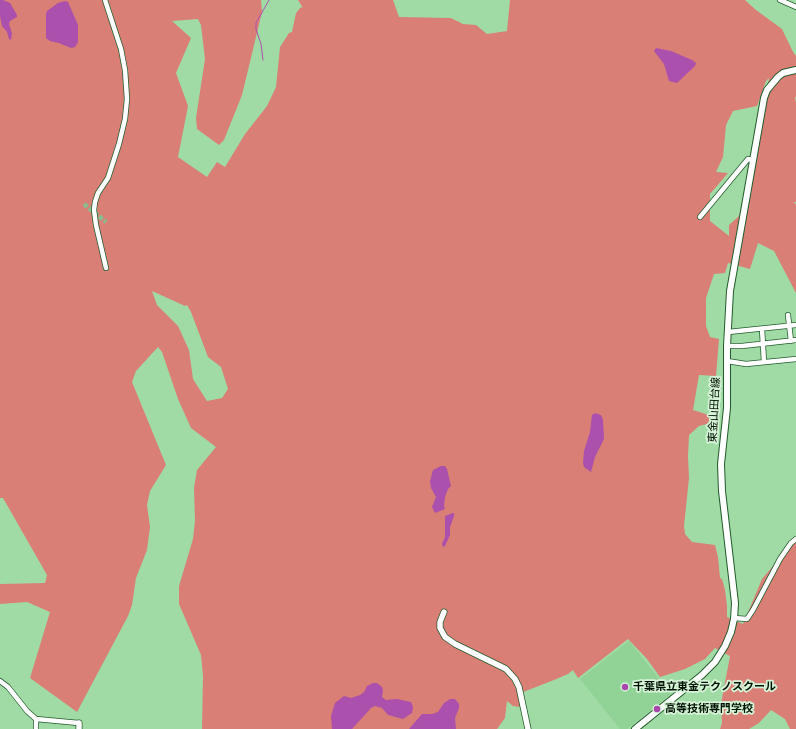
<!DOCTYPE html>
<meta charset="utf-8">
<style>
body{margin:0}
canvas{display:block;background:#a0dba5}
</style>
<canvas width="796" height="729"></canvas>
<script>
const g = document.querySelector('canvas').getContext('2d');
g.lineJoin = 'round';
function fill(path, color) { g.fillStyle = color; g.fill(path, 'evenodd'); }
const toPath = rows => new Path2D(rows.map(r => 'M' + r).join(''));
function trace(path, color, width, dash) { g.strokeStyle = color; g.lineWidth = width; g.lineCap = dash ? 'butt' : 'round'; g.setLineDash(dash || []); g.stroke(path); }
function drawText(font, color, halo, rows, align = 'center') {
  g.font = font + ' Poppins,"Noto Sans JP",sans-serif'; g.lineWidth = 3.5; g.setLineDash([]); g.textBaseline = 'middle'; g.strokeStyle = halo; g.fillStyle = color; for (const [text, x, y, turn = 0] of rows) {
    g.save(); g.translate(x, y); g.rotate((+turn || 0) * Math.PI / 180); g.textAlign = isNaN(turn) ? turn : align; if (halo) g.strokeText(text, 0, 0); g.fillText(text, 0, 0); g.restore();
  }
}
fill(toPath([
 [629,641,671,694,627,729,620,729,580,679]
]), '#91d297');
fill(toPath([
 [0,0,261,0,262,12,242,95,224,140,219,145,197,129,196,118,205,59,201,25,198,19,172,21,191,38,176,73,188,106,178,157,207,177,217,162,225,167,245,134,267,106,276,87,280,47,289,33,292,32,296,13,301,7,303,8,298,0,393,0,399,17,451,18,463,24,476,25,487,34,507,31,510,0,745,0,756,10,782,29,793,52,796,56,796,96,795,98,796,103,796,202,794,202,796,205,796,293,774,251,758,243,750,269,728,263,725,273,714,274,706,298,706,326,710,337,719,339,716,376,699,375,693,410,712,416,707,424,699,426,689,435,688,457,689,478,684,526,685,534,692,542,715,545,718,557,720,578,722,579,725,590,727,606,727,617,743,624,762,579,796,539,796,729,790,729,785,719,771,710,759,723,749,729,720,729,722,723,721,704,730,656,715,648,705,659,685,669,660,677,647,659,628,639,578,678,573,670,568,674,554,680,518,694,520,707,513,706,507,701,505,718,497,729,202,729,203,676,201,655,179,604,179,586,193,539,195,521,194,488,197,470,216,447,191,428,178,399,162,352,158,347,136,371,132,382,166,465,150,491,147,505,150,527,147,550,136,578,132,605,128,616,77,712,30,678,50,612,27,602,0,604,0,584,45,583,47,575,3,498,0,498],
 [769,78,753,165,739,216,729,225,729,236,710,221,710,194,728,173,716,172,723,157,726,125,733,111,757,106,766,81],
 [152,291,185,306,187,305,191,312,208,357,221,367,228,389,222,398,207,401,193,379,189,350,178,326,157,305]
]), '#d97f76');
fill(toPath([
 [0,0,3,0,10,3,17,15,17,17,10,21,9,24,12,33,11,40,9,39,7,32,2,26,0,16],
 [65,1,68,2,78,25,78,42,75,47,71,48,59,43,50,41,46,38,46,14,47,11,58,3],
 [656,48,671,51,692,60,696,63,695,66,677,83,669,81,664,64,654,51],
 [595,413,601,415,603,420,604,439,595,457,591,472,584,467,583,463,584,451,590,432,592,415],
 [441,466,445,466,447,469,451,486,448,489,445,497,444,506,445,509,435,513,432,507,436,497,431,488,430,481,433,470],
 [453,513,454,513,454,516,450,527,450,535,445,546,443,547,442,544,445,537,445,516],
 [373,683,377,683,382,687,383,690,382,697,386,700,397,699,411,702,413,707,412,713,403,719,388,715,382,708,375,706,371,708,352,729,332,729,331,716,335,703,344,696,351,698,360,695,364,692,367,686],
 [450,699,455,699,459,704,459,708,455,718,456,729,409,729,422,714,432,714,438,712,444,703]
]), '#ab50ad');
trace(toPath([
 [263,60,261,44,256,29,256,23,269,0]
]), '#ab50ad', 1);
trace(toPath([
 [84,204,106,222]
]), '#88bd8d', 4.5, [4.5, 2]);
const minor = toPath([
 [105,0,121,49,125,70,127,99,125,119,119,144,108,178,98,193,95,202,94,210,96,225,106,268],
 [780,0,796,7],
 [700,217,748,159,753,160],
 [788,315,791,341],
 [762,329,764,362],
 [728,332,796,325],
 [727,346,742,346,796,340],
 [727,361,746,364,796,359],
 [734,618,747,619,753,610,780,559,791,543,796,539],
 [0,681,8,687,27,711,36,719,79,723],
 [36,729,36,719]
]);
const tertiary = toPath([
 [444,612,440,622,440,628,445,637,455,644,500,666,506,669,515,679,519,687,528,729],
 [79,729,79,723]
]);
const secondary = toPath([
 [635,729,702,675,715,662,725,646,731,632,734,619,735,603,722,491,721,464,727,408,727,346,730,291,764,98,767,90,778,77,783,73,796,70]
]);
trace(minor, '#235b2c', 6);
trace(tertiary, '#235b2c', 7);
trace(secondary, '#235b2c', 8);
trace(minor, '#fff', 4.5);
trace(tertiary, '#fff', 5.5);
trace(secondary, '#fff', 6);
for (const [x, y, r, color] of [
 [625,687,4,"#a946ac"],
 [657,709,4,"#a946ac"]
]) { const dot = new Path2D(); dot.arc(x, y, r, 0, 2 * Math.PI); g.fillStyle = color; g.fill(dot); trace(dot, '#d6f3d8', 1.5); }
drawText('11px', '#001302', '#d6f3d8', [
 ["東金山田台線",715,410,-87]
]);
drawText('bold 11px', '#001302', '#d6f3d8', [
 ["千葉県立東金テクノスクール",633,687],
 ["高等技術専門学校",665,709]
], 'left');
</script>
